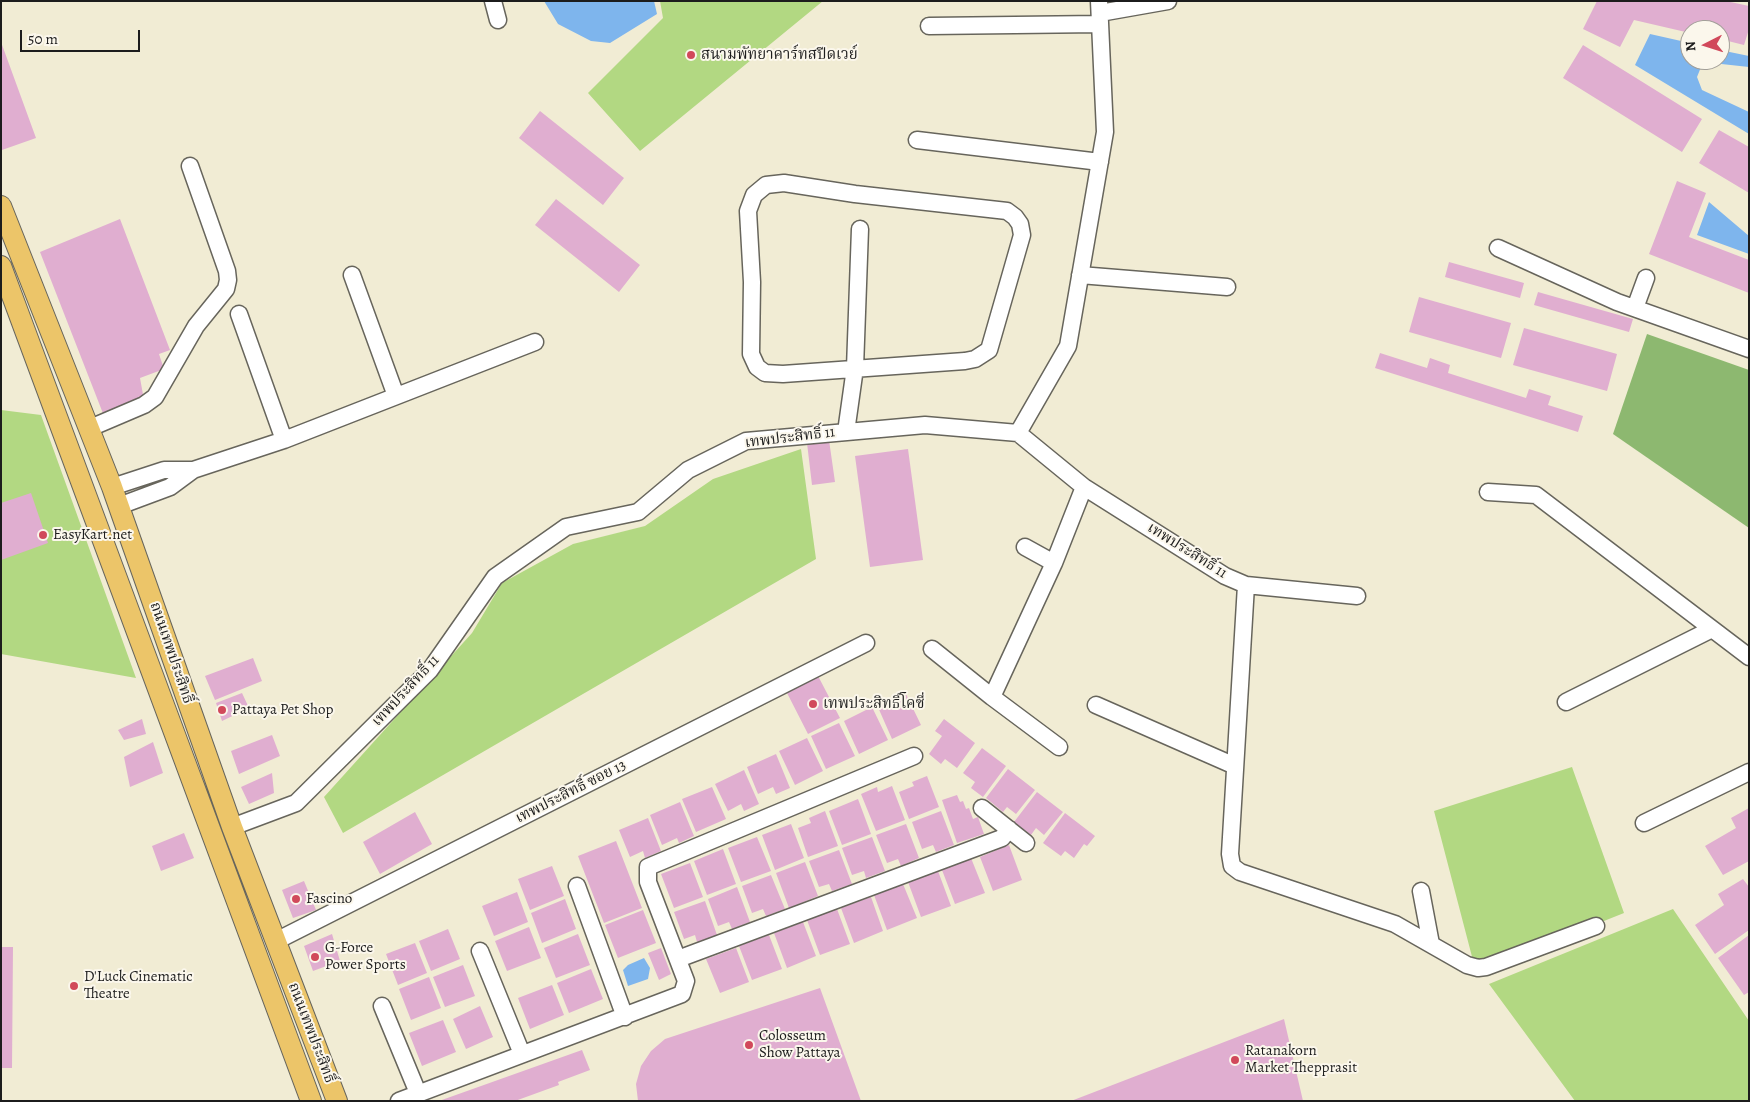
<!DOCTYPE html>
<meta charset="utf-8">
<style>
body{margin:0}
#map{position:relative;width:1750px;height:1102px;overflow:hidden;background:#f1ecd4;font-family:Alegreya,serif}
canvas{display:block}
.frame{position:absolute;inset:0;border:2px solid #1c1c1c;pointer-events:none}
.north{position:absolute;left:1680px;top:20px;width:50px;height:50px;box-sizing:border-box;background:#fbf7ec;border:1px solid #a29f99;border-radius:50%;rotate:265deg;font-size:14px;font-weight:700;line-height:20px;text-align:center;color:#1c1c1c}
.north::after{content:'';display:block;margin:auto;width:18px;height:22px;background:#d1495b;clip-path:polygon(50% 0,100% 100%,50% 72%,0 100%)}
.scale{position:absolute;left:20px;top:30px;width:120px;height:22px;box-sizing:border-box;border:2px solid #1c1c1c;border-top:0;padding-left:6px;font-size:15px;line-height:18px;white-space:nowrap;color:#1c1c1c;-webkit-text-stroke:4px #fbf7ec;paint-order:stroke}
</style>
<div id="map">
<canvas width="1750" height="1102"></canvas>
<div class="frame"></div>
<div class="north">N</div>
<div class="scale">50 m</div>
</div>
<script>
const g = document.querySelector('canvas').getContext('2d');
g.lineJoin = 'round';
function fill(path, color) { g.fillStyle = color; g.fill(path, 'evenodd'); }
const toPath = rows => new Path2D(rows.map(r => 'M' + r).join(''));
function trace(path, color, width, dash) { g.strokeStyle = color; g.lineWidth = width; g.lineCap = dash ? 'butt' : 'round'; g.setLineDash(dash || []); g.stroke(path); }
function drawText(font, color, halo, rows, align = 'center') {
  g.font = font + ' Alegreya,"Noto Serif Thai",serif'; g.lineWidth = 4; g.setLineDash([]); g.textBaseline = 'middle'; g.strokeStyle = halo; g.fillStyle = color; for (const [text, x, y, turn = 0] of rows) {
    g.save(); g.translate(x, y); g.rotate((+turn || 0) * Math.PI / 180); g.textAlign = isNaN(turn) ? turn : align; if (halo) g.strokeText(text, 0, 0); g.fillText(text, 0, 0); g.restore();
  }
}
fill(toPath([
 [660,1,823,1,640,151,588,93,663,18],
 [1,410,41,415,136,678,1,654],
 [801,449,816,559,343,833,324,797,472,633,502,583,573,544,645,526,713,479],
 [1572,767,1624,913,1476,972,1434,811],
 [1673,909,1749,1021,1749,1101,1575,1101,1489,984]
]), '#b2d882');
fill(toPath([
 [1647,334,1749,370,1749,528,1613,434]
]), '#8db870');
fill(toPath([
 [544,1,654,1,657,14,610,43,591,41,558,24],
 [1650,34,1690,43,1690,60,1720,60,1720,50,1749,56,1749,67,1703,62,1697,77,1702,90,1749,112,1749,134,1635,65],
 [1709,202,1749,236,1749,254,1697,235],
 [644,958,650,968,648,979,628,986,623,970,628,965]
]), '#7eb5ed');
fill(toPath([
 [1597,1,1726,1,1749,6,1749,29,1744,45,1720,39,1720,30,1690,30,1690,33,1634,20,1620,47,1583,29],
 [1,42,36,138,2,150,1,148],
 [1583,45,1702,119,1682,152,1563,78],
 [540,111,624,178,603,205,519,138],
 [1719,130,1749,147,1749,193,1699,163],
 [1677,181,1706,193,1689,237,1749,260,1749,293,1649,254],
 [556,199,640,265,619,292,535,225],
 [120,219,170,350,159,354,164,369,140,378,144,400,104,416,40,252],
 [1449,262,1524,283,1520,298,1445,277],
 [1538,292,1633,319,1629,332,1534,305],
 [1419,297,1511,323,1501,358,1409,332],
 [1524,328,1617,354,1607,391,1513,365],
 [1380,353,1427,368,1430,358,1450,365,1448,373,1526,398,1529,389,1551,396,1548,405,1583,416,1578,432,1375,368],
 [829,440,835,482,812,485,807,443],
 [908,449,923,560,870,567,855,456],
 [31,493,48,543,1,560,1,503],
 [253,658,262,681,215,700,205,676],
 [817,674,840,718,808,734,786,691],
 [905,692,921,725,892,739,877,705],
 [242,693,249,708,222,721,216,703],
 [872,707,888,740,859,754,844,721],
 [142,719,146,734,124,740,118,730],
 [944,719,975,743,957,768,945,759,941,764,929,754,942,736,935,731],
 [839,723,855,756,826,769,811,736],
 [272,735,280,756,239,774,231,751],
 [807,738,823,771,795,785,779,751],
 [153,742,163,773,130,787,124,757],
 [982,748,1006,766,983,797,971,788,975,782,963,773],
 [776,754,790,788,776,794,773,787,758,794,747,767],
 [1008,769,1035,790,1016,814,1007,807,1003,812,986,798],
 [744,770,759,804,744,811,741,804,728,811,715,784],
 [272,773,274,793,249,804,241,787],
 [927,776,939,807,909,819,899,792,914,786,912,782],
 [892,786,905,820,876,831,861,794,877,787,878,792],
 [712,787,726,819,696,832,682,799],
 [1037,792,1063,812,1044,835,1036,828,1031,835,1014,822],
 [957,795,960,802,963,801,966,809,969,808,973,819,978,817,984,834,957,843,942,800],
 [858,799,871,834,842,845,829,811],
 [680,802,694,836,679,843,677,838,662,845,650,815],
 [1749,808,1749,861,1723,875,1705,846,1736,828,1731,818],
 [825,811,838,846,808,857,798,828,811,823,809,818],
 [941,811,954,845,936,852,933,845,922,849,912,822],
 [415,812,432,844,380,874,363,842],
 [1065,813,1095,836,1087,846,1084,844,1074,858,1065,851,1061,856,1043,843],
 [648,818,661,851,645,858,643,851,630,857,619,830],
 [791,824,804,858,775,870,762,835],
 [906,824,919,858,901,866,898,859,887,863,876,835],
 [184,833,194,858,161,871,152,846],
 [757,837,771,871,741,882,728,848],
 [872,837,885,871,866,878,864,871,852,875,842,848],
 [616,841,642,908,604,923,578,856],
 [1009,845,1022,880,993,891,980,857],
 [723,849,736,884,707,895,694,861],
 [839,850,852,884,832,891,829,884,819,887,809,861],
 [971,858,985,893,955,904,942,870],
 [805,862,818,896,789,908,776,873],
 [690,863,703,897,674,908,661,874],
 [552,866,564,896,530,910,518,879],
 [938,871,951,906,921,917,908,882],
 [771,875,785,909,766,916,763,909,752,913,742,886],
 [1743,879,1749,887,1749,930,1715,954,1695,925,1724,905,1718,894],
 [304,881,316,910,293,918,282,890],
 [903,884,917,918,887,930,874,895],
 [737,887,750,922,732,929,729,922,718,926,708,899],
 [517,892,528,922,494,936,482,906],
 [871,897,883,931,854,943,841,908],
 [565,899,576,929,542,943,531,913],
 [705,901,717,935,697,942,695,935,684,939,674,912],
 [837,909,850,944,820,955,807,920],
 [643,910,656,943,618,958,605,925],
 [803,922,816,956,787,968,774,933],
 [529,927,541,958,507,971,495,941],
 [448,929,460,959,431,971,419,941],
 [332,934,340,961,313,971,304,946],
 [578,934,590,965,556,978,544,948],
 [769,935,782,969,752,980,739,946],
 [1749,935,1749,992,1744,995,1718,958],
 [415,943,427,973,398,985,386,954],
 [1,947,13,947,12,1068,1,1068],
 [661,948,671,974,659,980,648,953],
 [736,948,749,982,720,993,706,959],
 [463,965,475,996,445,1007,433,977],
 [591,969,603,999,569,1013,557,983],
 [429,977,441,1008,411,1020,399,989],
 [552,985,564,1015,530,1029,518,998],
 [820,988,861,1101,638,1101,636,1084,641,1066,651,1051,665,1039],
 [480,1006,493,1037,466,1049,453,1019],
 [1284,1019,1303,1101,1071,1101],
 [443,1020,456,1052,422,1066,409,1033],
 [582,1050,590,1070,558,1082,559,1085,515,1101,439,1101]
]), '#e0aed0');
const minor = toPath([
 [493,1,498,20],
 [1100,13,1168,1],
 [929,26,1100,24],
 [917,140,1100,162],
 [784,183,855,194,1007,211,1015,217,1020,224,1022,235,989,350,975,359,965,361,783,374,765,373,757,367,751,354,752,282,748,211,754,195,766,185,784,183],
 [1498,248,1617,302,1749,349],
 [352,275,396,396],
 [1080,275,1227,287],
 [1635,308,1646,278],
 [239,314,284,440],
 [90,428,144,405,155,397,196,326,226,289,228,280,227,271,190,166],
 [846,432,855,368,860,229],
 [1018,433,1068,346,1105,132,1099,1],
 [112,487,164,470,193,470],
 [1488,492,1536,495,1749,657],
 [119,506,170,487,193,470,284,440,535,342],
 [1025,547,1054,563],
 [1246,585,1230,854,1232,866,1240,872,1395,924,1467,965,1478,968,1486,967,1596,926],
 [932,649,992,697,1054,563,1084,487],
 [992,697,1059,747],
 [1566,702,1712,629],
 [1096,705,1235,766],
 [982,808,1026,843],
 [1644,823,1749,772],
 [232,827,296,803,430,670,495,577,566,527,638,512,688,470,746,441,925,425,1018,433,1084,487,1225,576,1246,585,1357,596],
 [577,886,625,1017],
 [1421,891,1431,944],
 [276,941,866,643],
 [480,951,522,1054],
 [678,959,1002,838,1009,829],
 [382,1006,418,1093],
 [399,1101,682,994,686,981,648,882,648,867,914,756]
]);
const major = toPath([
 [1,206,112,487,232,827,337,1101],
 [1,266,311,1101]
]);
trace(minor, '#67655c', 19);
trace(major, '#67655c', 22);
trace(minor, '#fff', 16);
trace(major, '#ecc569', 20);
for (const [x, y, r, color] of [
 [691,55,5,"#d1495b"],
 [43,535,5,"#d1495b"],
 [813,704,5,"#d1495b"],
 [222,710,5,"#d1495b"],
 [296,899,5,"#d1495b"],
 [315,957,5,"#d1495b"],
 [74,986,5,"#d1495b"],
 [749,1045,5,"#d1495b"],
 [1235,1060,5,"#d1495b"]
]) { const dot = new Path2D(); dot.arc(x, y, r, 0, 2 * Math.PI); g.fillStyle = color; g.fill(dot); trace(dot, '#fbf7ec', 2); }
drawText('15px', '#1c1c1c', '#fbf7ec', [
 ["สนามพัทยาคาร์ทสปีดเวย์",701,55],
 ["EasyKart.net",53,535],
 ["เทพประสิทธิ์โคซี่",823,704],
 ["Pattaya Pet Shop",232,710],
 ["Fascino",306,899],
 ["G-Force",325,948],
 ["Power Sports",325,965],
 ["D'Luck Cinematic",84,977],
 ["Theatre",84,994],
 ["Colosseum",759,1036],
 ["Show Pattaya",759,1053],
 ["Ratanakorn",1245,1051],
 ["Market Thepprasit",1245,1068]
], 'left');
drawText('15px', '#1c1c1c', '#fbf7ec', [
 ["เทพประสิทธิ์ 11",790,438,-7],
 ["เทพประสิทธิ์ 11",1187,551,32],
 ["ถนนเทพประสิทธิ์",171,653,71],
 ["เทพประสิทธิ์ 11",406,691,-47],
 ["เทพประสิทธิ์ ซอย 13",571,792,-27],
 ["ถนนเทพประสิทธิ์",311,1033,69]
]);
</script>
